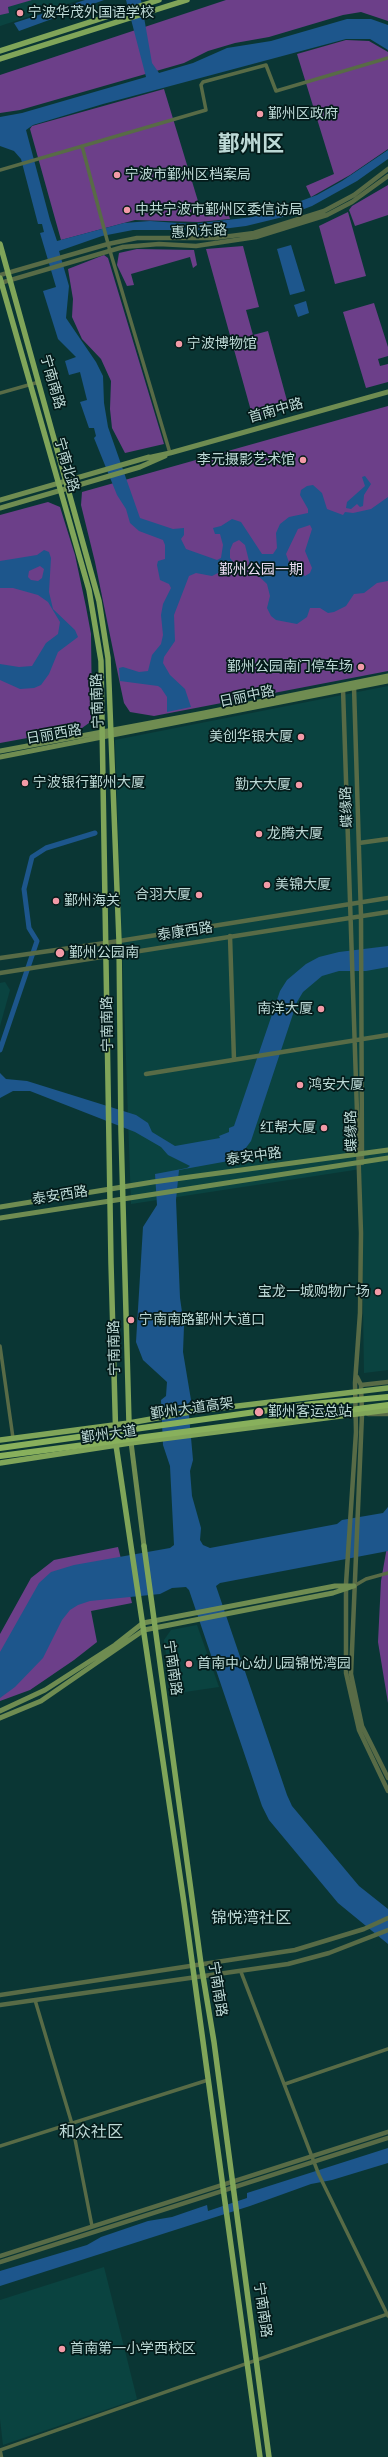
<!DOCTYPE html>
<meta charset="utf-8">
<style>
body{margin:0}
canvas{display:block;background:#0a3634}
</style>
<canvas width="388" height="2457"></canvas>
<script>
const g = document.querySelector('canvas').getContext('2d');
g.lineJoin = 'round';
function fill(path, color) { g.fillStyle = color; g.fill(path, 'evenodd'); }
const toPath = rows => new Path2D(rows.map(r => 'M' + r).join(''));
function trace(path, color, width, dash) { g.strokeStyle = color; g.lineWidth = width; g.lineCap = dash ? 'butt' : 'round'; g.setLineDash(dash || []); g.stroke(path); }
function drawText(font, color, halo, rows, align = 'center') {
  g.font = font + ' "Varela Round","Noto Sans SC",sans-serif'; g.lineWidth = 3.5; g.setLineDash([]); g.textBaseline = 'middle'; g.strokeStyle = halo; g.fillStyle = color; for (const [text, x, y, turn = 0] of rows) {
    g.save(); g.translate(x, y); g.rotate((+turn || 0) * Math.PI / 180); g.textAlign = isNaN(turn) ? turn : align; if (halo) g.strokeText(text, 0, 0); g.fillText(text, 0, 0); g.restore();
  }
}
fill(toPath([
 [0,0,79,0,0,26],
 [388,686,388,1370,364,1373,361,1169,131,1204,115,740],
 [5,982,10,990,0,1026,0,983],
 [197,1625,219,1687,171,1694,164,1640,171,1630],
 [104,2267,137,2399,3,2445,0,2419,0,2300]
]), '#0a4340');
fill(toPath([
 [0,0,32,0,8,7,9,13,0,15],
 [226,0,388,0,388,21,361,12,343,15,269,37,235,43,208,51,184,63,20,110,0,113,0,75],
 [346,40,369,41,388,52,388,149,350,175,311,197,306,186,334,174,297,54],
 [164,89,201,211,226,205,230,219,198,222,135,220,61,240,30,129,32,126],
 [388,185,388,215,355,226,349,210,352,206],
 [348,212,366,276,335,284,319,226],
 [243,246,259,307,246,310,253,335,268,331,289,408,253,418,206,249],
 [137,249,194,250,197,265,193,268,190,257,131,274,134,285,127,286,117,265,119,253],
 [104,255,108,258,164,444,125,453,112,428,110,409,111,381,101,359,82,339,72,317,73,299,68,269],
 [374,303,388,347,388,356,378,359,380,366,388,364,388,382,366,388,343,312],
 [388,406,388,671,154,716,130,712,124,703,121,689,95,562,81,505,82,492],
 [48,502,60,507,75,555,86,607,91,634,92,716,89,723,82,728,0,743,0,515],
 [388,1541,388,1703,378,1642,381,1581],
 [118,1547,132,1603,91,1611,97,1642,74,1660,30,1690,0,1701,0,1634,31,1578,54,1560]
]), '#6c3f89');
fill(toPath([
 [85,0,104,0,19,31,14,23],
 [126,0,141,0,152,63,159,73,193,63,227,48,271,41,347,19,371,19,388,25,388,50,370,39,346,39,103,104,33,125,26,130,50,220,57,241,124,223,150,221,192,224,253,217,274,211,317,195,342,181,388,150,388,159,357,181,312,206,283,217,246,226,214,230,133,230,102,236,59,251,69,286,66,318,96,362,103,376,104,403,108,427,140,518,173,529,184,528,184,535,181,539,186,549,217,560,221,558,223,545,220,534,215,534,213,528,221,526,232,519,241,522,262,554,273,554,277,548,276,533,280,524,289,517,308,513,308,509,300,495,301,490,307,486,313,485,322,493,327,509,343,515,345,512,353,513,371,509,388,497,388,581,377,583,364,593,354,594,346,606,334,612,328,613,320,608,310,608,307,617,297,624,276,620,271,616,267,608,270,596,267,584,251,569,245,545,239,540,233,543,230,550,230,558,234,563,233,571,227,572,226,569,212,576,196,573,189,576,174,615,175,641,164,657,163,663,170,675,185,689,191,707,167,712,167,697,161,688,158,686,120,681,119,668,123,667,139,672,148,671,152,655,161,644,163,635,161,615,163,604,171,588,169,584,160,580,157,565,158,561,165,559,165,545,163,540,139,531,130,523,126,509,117,495,94,438,96,436,94,428,89,428,80,402,87,400,80,372,69,375,65,361,76,357,58,339,43,291,56,287,40,233,44,232,42,224,38,224,21,159,14,151,0,146,0,117,22,113,146,77],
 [310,525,312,529,305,551,312,568,310,573,305,576,290,565,286,554,298,529],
 [291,245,305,291,290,295,277,249],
 [306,301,309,313,298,317,294,305],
 [365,476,371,484,364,495,363,506,360,507,357,504,351,509,346,508,347,502,365,486,362,477],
 [44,550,49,552,51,558,49,592,53,609,75,630,78,637,58,652,49,674,41,685,34,688,20,689,0,680,0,664,19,667,32,666,46,643,58,634,60,622,48,602,38,595,13,588,0,588,0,561,37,555],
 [40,566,44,569,42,578,38,581,31,580,28,577,29,571],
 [388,946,388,967,366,971,339,971,322,976,303,992,297,1002,251,1141,239,1157,234,1160,179,1170,176,1200,180,1298,184,1326,183,1352,191,1400,188,1404,193,1460,190,1471,192,1496,201,1528,200,1540,203,1545,210,1548,337,1524,342,1520,383,1513,388,1507,388,1551,220,1583,216,1586,287,1795,292,1806,359,1886,388,1909,388,1944,338,1903,269,1820,262,1806,189,1590,186,1587,172,1588,160,1594,90,1601,78,1605,70,1610,62,1620,43,1658,15,1687,0,1698,0,1652,39,1583,51,1572,74,1565,170,1548,174,1545,170,1466,163,1445,161,1400,166,1396,167,1382,143,1360,136,1342,143,1227,157,1205,155,1174,187,1168,190,1166,168,1155,161,1147,135,1132,30,1091,13,1091,0,1098,0,1073,6,1079,27,1081,136,1115,148,1123,152,1132,175,1146,220,1138,219,1136,229,1132,229,1128,234,1126,280,991,287,980,306,964,319,957,339,952],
 [388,2148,388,2163,332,2180,311,2184,250,2206,0,2286,0,2271,87,2245,101,2237,148,2221,172,2217,207,2205,208,2211,247,2198,247,2193]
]), '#1d568c');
trace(toPath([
 [0,1050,37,941,29,928,24,889,32,857,46,848,95,833]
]), '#1d568c', 5);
trace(toPath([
 [82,146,110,251,170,453],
 [0,170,206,110,201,85,203,82,266,65,276,91,388,58],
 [0,393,39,382],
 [0,1346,13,1438],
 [354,1586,366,1579,388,1573],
 [241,1972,319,2175,388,2316],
 [35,2000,72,2124,92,2226],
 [285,2084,388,2049],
 [0,2146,208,2080],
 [0,2450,388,2314]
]), '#586b46', 3.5);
trace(toPath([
 [0,275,108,244,137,238,215,238,254,233,324,211,354,195,388,169],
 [0,283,123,247,159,244,196,246,256,237,327,215,352,202,388,176],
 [354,687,361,916,362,1163],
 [343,689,361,1233,360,1313,355,1383,356,1432,346,1584,346,1673,359,1730,388,1791],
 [359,843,388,839],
 [230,936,234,1060],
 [0,958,119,941,388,898],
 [0,973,388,912],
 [146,1074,388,1035],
 [357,1377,361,1385,362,1414,351,1674,362,1726,388,1778],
 [361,1385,388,1382],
 [368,1414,388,1414],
 [0,1995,295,1950,364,1929,388,1918],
 [0,2005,288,1964,329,1953,388,1930],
 [0,2256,388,2132],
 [0,2262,388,2138],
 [0,2452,1,2457]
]), '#586b46', 4.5);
trace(toPath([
 [147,458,170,453,388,392],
 [0,500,149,457],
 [0,508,140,467,165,456],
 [0,751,204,713,388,676],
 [0,757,388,681],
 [0,1207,153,1182,388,1150],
 [0,1218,388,1158],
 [129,1426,144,1546],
 [0,1711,45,1690,115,1645,143,1623,335,1586,354,1586],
 [0,1718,41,1701,144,1630,333,1593,354,1586]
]), '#6f8c51', 5);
trace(toPath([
 [0,51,159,0],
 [0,59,187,0],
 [0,244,99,601,108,658,119,941,121,1131,129,1423],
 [0,278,89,590,101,661,111,1263,116,1445,184,1903,260,2457],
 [0,1440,129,1423,196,1411,388,1388],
 [0,1463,130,1443,388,1410],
 [144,1546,201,1964,214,2042,269,2457]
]), '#80a559', 5.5);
trace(toPath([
 [0,1448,312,1404,388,1397],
 [0,1456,388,1405]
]), '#88b05c', 6);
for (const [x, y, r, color] of [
 [20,13,4,"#f39aa7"],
 [260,114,4,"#f39aa7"],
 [117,175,4,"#f39aa7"],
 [127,210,4,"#f39aa7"],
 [179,344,4,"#f39aa7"],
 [303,460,4,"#f39aa7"],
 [361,667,4,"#f39aa7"],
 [301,737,4,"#f39aa7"],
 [25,783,4,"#f39aa7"],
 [299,785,4,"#f39aa7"],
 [259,834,4,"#f39aa7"],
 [267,885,4,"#f39aa7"],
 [199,895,4,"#f39aa7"],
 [56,901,4,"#f39aa7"],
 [60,953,5,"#f39aa7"],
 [321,1009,4,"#f39aa7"],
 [300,1085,4,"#f39aa7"],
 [324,1128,4,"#f39aa7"],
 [378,1292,4,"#f39aa7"],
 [131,1320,4,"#f39aa7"],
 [259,1412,5,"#f39aa7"],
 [189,1664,4,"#f39aa7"],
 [62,2349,4,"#f39aa7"]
]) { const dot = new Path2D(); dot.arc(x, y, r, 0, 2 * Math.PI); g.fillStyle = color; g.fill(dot); trace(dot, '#041b1a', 1.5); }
drawText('14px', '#bdd9d6', '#041b1a', [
 ["宁波华茂外国语学校",28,13],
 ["鄞州区政府",268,114],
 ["宁波市鄞州区档案局",125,175],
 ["中共宁波市鄞州区委信访局",135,210],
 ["宁波博物馆",187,344],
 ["李元摄影艺术馆",295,460,"right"],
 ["鄞州公园南门停车场",353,667,"right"],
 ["美创华银大厦",293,737,"right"],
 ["宁波银行鄞州大厦",33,783],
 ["勤大大厦",291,785,"right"],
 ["龙腾大厦",267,834],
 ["美锦大厦",275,885],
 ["合羽大厦",191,895,"right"],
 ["鄞州海关",64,901],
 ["鄞州公园南",69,953],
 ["南洋大厦",313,1009,"right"],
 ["鸿安大厦",308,1085],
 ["红帮大厦",316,1128,"right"],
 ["宝龙一城购物广场",370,1292,"right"],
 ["宁南南路鄞州大道口",139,1320],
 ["鄞州客运总站",268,1412],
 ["首南中心幼儿园锦悦湾园",197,1664],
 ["首南第一小学西校区",70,2349]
], 'left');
drawText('14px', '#bdd9d6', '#041b1a', [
 ["惠风东路",199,232,-3],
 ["宁南南路",52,382,74],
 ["首南中路",276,411,-16],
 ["宁南北路",66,465,74],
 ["日丽中路",247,697,-12],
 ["宁南南路",98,701,-92],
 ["日丽西路",54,735,-10],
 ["蝶缘路",347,807,-92],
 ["泰康西路",185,932,-9],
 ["宁南南路",108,1024,-91],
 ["蝶缘路",352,1131,-91],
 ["泰安中路",254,1157,-8],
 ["泰安西路",60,1196,-9],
 ["宁南南路",115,1348,-91],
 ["鄞州大道高架",192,1409,-8],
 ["鄞州大道",109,1435,-8],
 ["宁南南路",172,1668,82],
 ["宁南南路",217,1989,81],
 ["宁南南路",262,2310,82]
]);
drawText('14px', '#eaddf3', '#041b1a', [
 ["鄞州公园一期",261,570]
]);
drawText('16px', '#bdd9d6', '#041b1a', [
 ["锦悦湾社区",251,1919],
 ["和众社区",91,2133]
]);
drawText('bold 22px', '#bdd9d6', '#041b1a', [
 ["鄞州区",251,145]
]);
</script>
